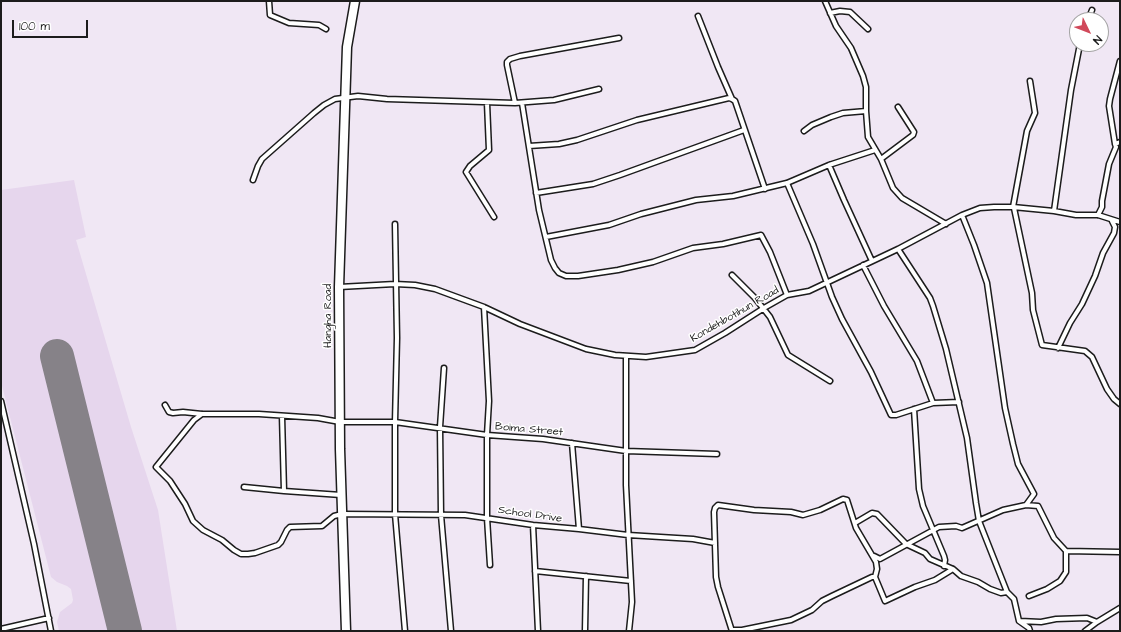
<!DOCTYPE html>
<style>
body{margin:0}
#map{position:relative;width:1121px;height:632px;overflow:hidden;background:#f0e7f4;font-family:"Architects Daughter",sans-serif}
canvas{display:block}
.frame{position:absolute;inset:0;border:2px solid #1c1c1c;pointer-events:none}
.north{position:absolute;left:1069px;top:12px;width:40px;height:40px;box-sizing:border-box;background:#fff;border:1px solid #a4a4a4;border-radius:50%;rotate:133deg;font-size:11px;font-weight:700;line-height:16px;text-align:center;color:#1c1c1c}
.north::after{content:'';display:block;margin:auto;width:14px;height:18px;background:#d1495b;clip-path:polygon(50% 0,100% 100%,50% 72%,0 100%)}
.scale{position:absolute;left:12px;top:20px;width:76px;height:18px;box-sizing:border-box;border:2px solid #1c1c1c;border-top:0;padding-left:5px;font-size:12px;line-height:14px;white-space:nowrap;color:#1c1c1c;-webkit-text-stroke:3px #fff;paint-order:stroke}
</style>
<div id="map">
<canvas width="1121" height="632"></canvas>
<div class="frame"></div>
<div class="north">N</div>
<div class="scale">100 m</div>
</div>
<script>
const g = document.querySelector('canvas').getContext('2d');
g.lineJoin = 'round';
function fill(path, color) { g.fillStyle = color; g.fill(path, 'evenodd'); }
const toPath = rows => new Path2D(rows.map(r => 'M' + r).join(''));
function trace(path, color, width, dash) { g.strokeStyle = color; g.lineWidth = width; g.lineCap = dash ? 'butt' : 'round'; g.setLineDash(dash || []); g.stroke(path); }
function drawText(font, color, halo, rows, align = 'center') {
  g.font = font + ' "Architects Daughter",sans-serif'; g.lineWidth = 3; g.setLineDash([]); g.textBaseline = 'middle'; g.strokeStyle = halo; g.fillStyle = color; for (const [text, x, y, turn = 0] of rows) {
    g.save(); g.translate(x, y); g.rotate((+turn || 0) * Math.PI / 180); g.textAlign = isNaN(turn) ? turn : align; if (halo) g.strokeText(text, 0, 0); g.fillText(text, 0, 0); g.restore();
  }
}
fill(toPath([
 [74,180,86,237,76,240,131,427,158,510,177,631,59,631,57,622,60,612,72,603,73,600,71,589,67,586,57,582,51,577,1,382,1,190]
]), '#e6d6ed');
trace(toPath([
 [57,356,125,631]
]), '#868288', 34);
const street = toPath([
 [269,1,270,15,289,23,319,25,326,29],
 [825,1,836,26,851,48,863,76,866,87,866,111,868,137,881,159,893,188,902,198,946,224],
 [830,13,840,11,850,12,868,29],
 [698,16,718,67,732,99,735,101,765,189],
 [1088,20,1092,10],
 [487,103,489,150,470,166,466,172,494,217],
 [515,103,507,65,507,62,510,59,520,56,619,38],
 [522,103,539,210,551,260,555,268,559,273,566,276,578,276,618,270,653,262,693,248,723,244,761,235,770,252,787,295],
 [804,131,812,125,831,117,843,113,866,111],
 [1115,144,1109,106,1110,99,1120,61],
 [529,146,559,144,577,140,637,120,729,98,732,99],
 [881,159,913,135,914,132,898,107],
 [829,165,844,200,872,261],
 [253,180,258,166,262,159,314,113,324,105,335,99,358,96,387,99,515,103,554,100,599,89],
 [787,183,813,244,832,297,842,319,871,372,891,415,896,415,933,403,959,402],
 [536,193,593,184,620,175,744,130],
 [1013,207,1027,131,1035,113,1030,81],
 [1014,208,1032,293,1033,310,1042,345,1085,351,1092,357,1107,389,1114,399,1120,404],
 [1054,211,1071,90,1080,44],
 [1098,215,1102,207,1102,201,1109,164,1116,147,1115,144,1120,142],
 [395,224,397,338,395,422,395,514,405,631],
 [546,237,609,225,641,214,696,200,733,196,787,183,829,165,875,150],
 [898,249,930,298,933,306,946,349,967,438,976,503,979,521,1007,592,1014,599,1019,621,1029,628,1030,631],
 [863,265,884,306,917,361,933,403],
 [732,275,755,298,770,317,788,355,830,381],
 [339,287,395,284,415,285,435,289,484,307,520,324,586,349,615,355,646,357,695,350,725,333,764,308,787,295,809,291,898,249,962,215,980,208,994,207,1013,207,1054,211,1076,215,1098,215,1120,222],
 [484,307,489,401,487,435,487,518,490,565],
 [1058,348,1070,323,1082,304,1095,276,1103,253,1114,233,1115,227,1112,221],
 [626,356,626,485,632,602,629,631],
 [444,368,440,427,441,515,451,631],
 [1,401,34,544,51,631],
 [165,405,169,412,173,413,183,412,202,414,259,414,318,418,340,422,395,422,487,435,543,439,626,451,717,454],
 [914,409,919,489,923,506,944,556,945,560,944,566],
 [202,414,194,420,156,467,170,481,185,504,193,521,203,530,222,540,234,550,241,554,248,554,255,553,278,545,281,542,287,530,290,527,322,526,334,516,338,515,343,517],
 [572,443,579,529],
 [244,487,284,491,282,416],
 [284,491,341,495],
 [1026,505,1038,506,1054,538,1066,551,1066,572,1060,581,1047,589,1029,596],
 [343,514,465,515,533,525,579,529,628,535,693,539,715,543],
 [855,523,872,513,877,514,906,544,925,553,930,559,953,569,961,576,978,582,990,589,1001,593,1007,592],
 [533,525,538,631],
 [1066,551,1120,552],
 [874,556,880,559,939,527,956,526,962,528,1003,510,1026,505,1034,494,1018,464,1013,444,1005,408,987,283,974,245,962,215],
 [535,571,631,581],
 [1020,621,1041,622,1056,619,1087,618,1097,622,1120,608],
 [1,629,49,618],
 [732,630,742,630,791,620,812,610,822,601,832,596,872,577,875,577],
 [585,631,586,576],
 [732,631,718,587,716,577,714,512,715,508,718,505,754,510,791,512,803,515,820,510,843,499,847,500,856,528,876,562,877,569,875,577,885,601,915,587,935,580,953,569],
 [1085,631,1097,622]
]);
const highway = toPath([
 [346,631,340,449,339,287,347,47,355,1]
]);
trace(street, '#1c1c1c', 7);
trace(highway, '#1c1c1c', 11);
trace(street, '#fff', 4);
trace(highway, '#fff', 8);
drawText('11px', '#1c1c1c', '#fff', [
 ["Kondehbotihun Road",735,315,-30],
 ["Hangha Road",329,316,-90],
 ["Boima Street",529,430,5],
 ["School Drive",530,515,8]
]);
</script>
